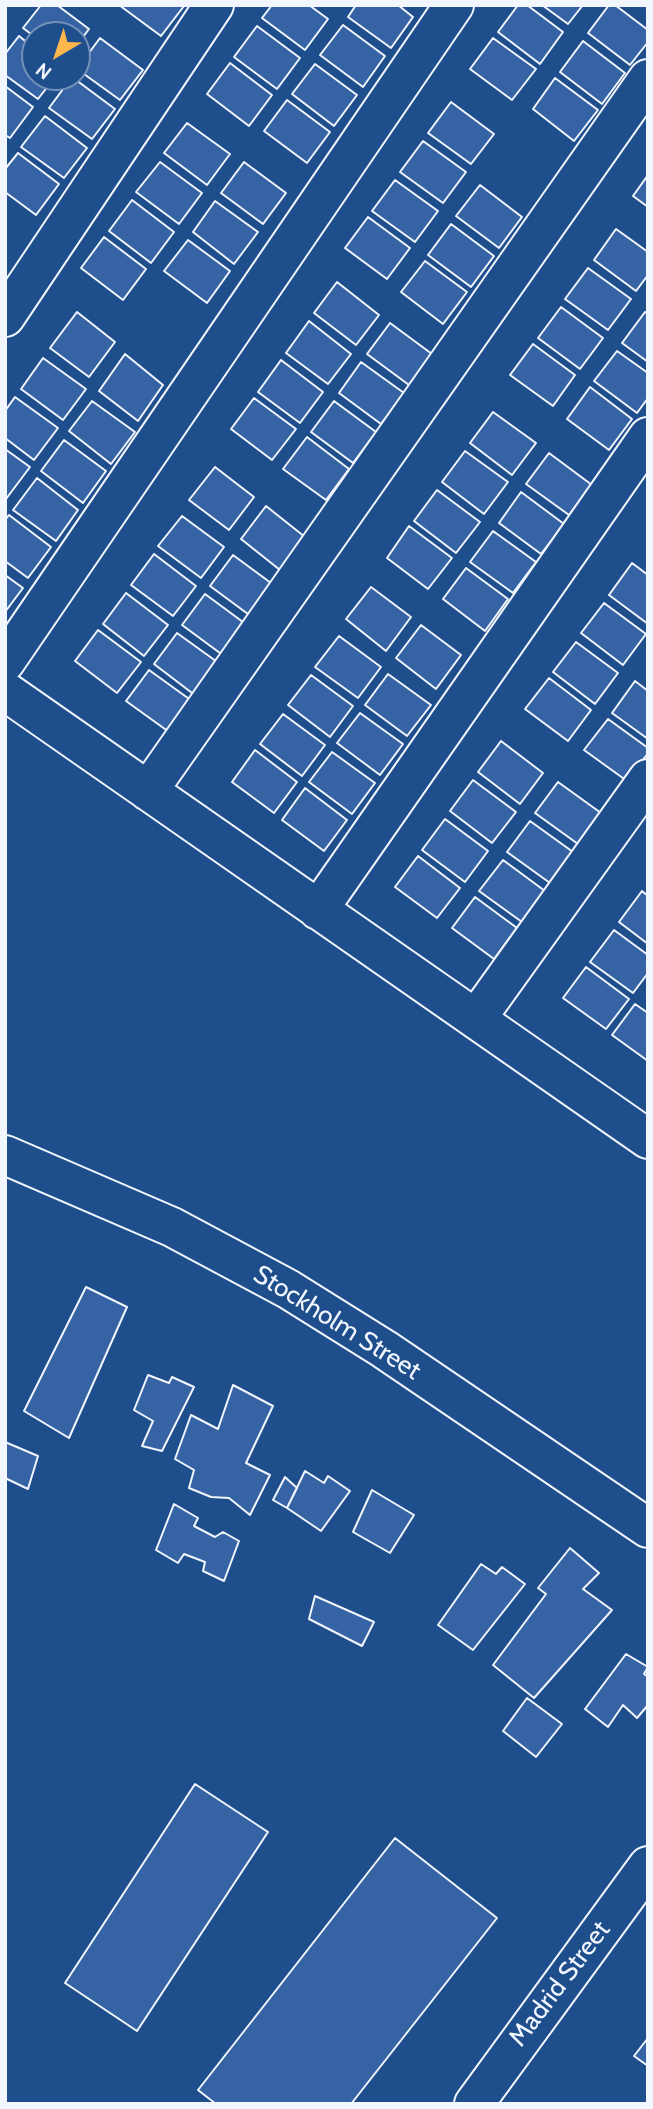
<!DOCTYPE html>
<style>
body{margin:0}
#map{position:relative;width:653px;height:2109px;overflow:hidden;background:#1f4e8c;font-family:Cabin,sans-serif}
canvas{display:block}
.frame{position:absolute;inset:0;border:7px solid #f2f6ff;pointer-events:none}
.north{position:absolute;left:21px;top:21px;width:70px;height:70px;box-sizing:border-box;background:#1f4e8c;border:2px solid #7391ba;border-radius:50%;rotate:219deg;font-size:19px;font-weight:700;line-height:28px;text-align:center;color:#f2f6ff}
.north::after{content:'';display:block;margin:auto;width:24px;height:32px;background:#ffb74d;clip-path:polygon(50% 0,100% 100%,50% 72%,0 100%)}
</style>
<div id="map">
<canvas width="653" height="2109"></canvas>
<div class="frame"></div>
<div class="north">N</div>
</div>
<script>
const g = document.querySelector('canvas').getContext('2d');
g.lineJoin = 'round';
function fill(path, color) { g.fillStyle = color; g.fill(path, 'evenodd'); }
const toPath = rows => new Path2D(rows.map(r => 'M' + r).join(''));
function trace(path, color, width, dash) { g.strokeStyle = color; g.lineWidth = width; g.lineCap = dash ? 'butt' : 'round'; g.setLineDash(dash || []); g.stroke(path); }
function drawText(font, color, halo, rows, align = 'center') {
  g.font = font + ' Cabin,sans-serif'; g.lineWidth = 5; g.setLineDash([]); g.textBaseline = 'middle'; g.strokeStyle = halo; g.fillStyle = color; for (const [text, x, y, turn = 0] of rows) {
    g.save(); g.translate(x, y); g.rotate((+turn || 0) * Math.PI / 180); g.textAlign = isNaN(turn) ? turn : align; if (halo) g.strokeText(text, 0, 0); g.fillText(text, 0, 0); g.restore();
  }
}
const building = toPath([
 [41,5,57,5,89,29,77,45,77,35,35,37,23,28,41,5],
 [119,5,183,5,184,6,161,36,119,5],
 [272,5,309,5,328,19,305,50,262,18,272,5],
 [356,5,398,5,413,17,391,48,348,17,356,5],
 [518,5,527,5,563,32,540,64,498,32,518,5],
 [542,5,583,5,568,24,542,5],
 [609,5,615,5,648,30,648,42,630,65,588,33,609,5],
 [343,25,385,56,363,87,320,55,343,25],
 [257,26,300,58,277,89,234,57,257,26],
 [19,36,35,49,35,77,55,77,38,99,5,75,5,54,19,36],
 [100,38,143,70,120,100,77,69,100,38],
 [493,38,536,69,512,100,470,69,493,38],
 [583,41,625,73,602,104,560,72,583,41],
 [230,63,272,95,249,126,207,94,230,63],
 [315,64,357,95,334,126,292,94,315,64],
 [72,77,115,109,92,139,49,108,72,77],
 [555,78,598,110,574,141,533,109,555,78],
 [5,86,33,107,10,138,5,135,5,86],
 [287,100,330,132,307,163,264,131,287,100],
 [451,102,494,134,471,164,428,133,451,102],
 [45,116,87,148,64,178,21,147,45,116],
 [187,123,230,154,207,185,164,153,187,123],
 [423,141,466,172,443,203,400,172,423,141],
 [18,153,59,184,36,215,5,192,5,169,18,153],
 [160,162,202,193,179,224,136,192,160,162],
 [244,162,286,193,263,224,221,193,244,162],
 [648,175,648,207,633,196,648,175],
 [395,180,438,211,415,242,372,211,395,180],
 [480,185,522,217,499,248,456,216,480,185],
 [132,200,174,232,151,263,109,231,132,200],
 [215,201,258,232,234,264,193,232,215,201],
 [368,217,410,248,387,279,345,248,368,217],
 [451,224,494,256,471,287,428,255,451,224],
 [616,229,648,252,648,275,636,291,594,260,616,229],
 [104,237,146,269,123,300,81,268,104,237],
 [188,240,230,271,207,303,164,271,188,240],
 [425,261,467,292,443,324,401,292,425,261],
 [588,268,631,299,608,330,565,299,588,268],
 [337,282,379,315,356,345,314,313,337,282],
 [561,307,603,338,580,369,538,338,561,307],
 [77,312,115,342,89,377,50,348,77,312],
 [645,312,648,314,648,362,622,343,645,312],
 [309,321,351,354,328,384,286,353,309,321],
 [390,323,432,354,409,385,367,354,390,323],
 [533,344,575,375,553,406,510,375,533,344],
 [617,351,648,373,648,398,637,413,594,381,617,351],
 [125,354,163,385,138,421,99,391,125,354],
 [43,358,86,389,63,420,21,389,43,358],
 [281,360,323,392,300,423,258,392,281,360],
 [361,362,404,393,381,424,339,393,361,362],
 [590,387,632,419,609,450,567,419,590,387],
 [15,397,58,428,34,460,5,438,5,411,15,397],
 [254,398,296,429,272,460,231,429,254,398],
 [92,401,135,432,111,464,69,431,92,401],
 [334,401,376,432,353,463,311,432,334,401],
 [493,412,536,443,512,475,470,443,493,412],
 [307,437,349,469,326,500,283,469,307,437],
 [64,440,106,471,83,503,41,471,64,440],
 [5,449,30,467,6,499,5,498,5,449],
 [465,451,508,482,484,514,442,482,465,451],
 [549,453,592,485,569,515,526,484,549,453],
 [215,467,254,497,229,530,189,500,215,467],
 [37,478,78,510,56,541,13,510,37,478],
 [437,490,480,522,456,553,414,521,437,490],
 [521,492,564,524,541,554,499,523,521,492],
 [266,506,305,537,280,570,241,539,266,506],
 [9,515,51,547,28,578,5,561,5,520,9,515],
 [182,516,224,547,201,578,158,546,182,516],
 [409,526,452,558,428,589,387,558,409,526],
 [493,531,536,562,513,593,470,562,493,531],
 [154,554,196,586,173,616,131,585,154,554],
 [233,555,275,586,252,617,210,586,233,555],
 [632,563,648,575,648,624,609,595,632,563],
 [466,568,508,599,485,631,443,599,466,568],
 [5,575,23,588,5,612,5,575],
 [371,587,411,617,386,651,346,619,371,587],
 [126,593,168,625,144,656,103,624,126,593],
 [205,594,247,625,224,656,182,625,205,594],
 [604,603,646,634,623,665,581,633,604,603],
 [421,625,461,655,436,689,396,658,421,625],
 [98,630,141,662,117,693,75,661,98,630],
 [177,633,220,664,196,696,154,664,177,633],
 [339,636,381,667,358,698,315,667,339,636],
 [576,642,618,673,595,704,553,672,576,642],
 [149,670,192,701,169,732,126,701,149,670],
 [388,674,431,705,407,736,365,705,388,674],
 [311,675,353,706,330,737,288,705,311,675],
 [549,678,591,710,568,741,525,709,549,678],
 [635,681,648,691,648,739,612,713,635,681],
 [360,713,403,744,380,775,337,743,360,713],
 [283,714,325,745,302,776,260,744,283,714],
 [608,719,648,748,648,753,627,781,584,750,608,719],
 [501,741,543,773,520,804,478,772,501,741],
 [255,750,297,782,274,813,232,782,255,750],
 [332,752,375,783,352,814,309,782,332,752],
 [473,780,516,812,492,843,450,811,473,780],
 [558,782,601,813,578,844,535,813,558,782],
 [305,788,347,820,324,851,282,820,305,788],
 [445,819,488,851,465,882,422,850,445,819],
 [530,821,573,852,550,883,507,852,530,821],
 [418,856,460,888,437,918,395,887,418,856],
 [503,860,545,891,522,922,479,891,503,860],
 [642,891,648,896,648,944,619,922,642,891],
 [475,897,517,928,494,959,452,928,475,897],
 [614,930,648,955,648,973,633,993,590,962,614,930],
 [586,967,629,999,606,1029,563,998,586,967],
 [635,1004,648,1013,648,1061,612,1035,635,1004],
 [86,1287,127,1307,69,1438,24,1411,86,1287],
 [148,1375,169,1383,172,1377,194,1387,162,1451,142,1446,153,1421,134,1410,148,1375],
 [233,1385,273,1406,246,1463,270,1475,250,1515,229,1498,211,1497,189,1488,194,1470,175,1459,191,1415,218,1429,233,1385],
 [5,1442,38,1456,28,1489,5,1478,5,1442],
 [305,1471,324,1483,328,1476,350,1491,321,1531,287,1508,305,1471],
 [285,1477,297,1488,287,1508,273,1500,285,1477],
 [372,1490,414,1515,390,1553,353,1532,372,1490],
 [174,1504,198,1518,194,1526,215,1537,223,1532,239,1541,224,1581,203,1571,205,1562,184,1554,178,1563,156,1550,174,1504],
 [570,1548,599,1573,583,1589,612,1610,534,1698,493,1665,546,1594,538,1588,570,1548],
 [481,1564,496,1574,502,1567,525,1584,473,1650,438,1625,481,1564],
 [315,1596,374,1622,362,1646,309,1619,315,1596],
 [626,1654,648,1667,644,1674,648,1677,648,1705,637,1718,623,1705,608,1727,585,1709,626,1654],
 [527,1698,562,1724,536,1757,503,1731,527,1698],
 [195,1784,268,1832,137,2031,65,1983,195,1784],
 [395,1838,497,1918,351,2104,216,2104,198,2090,395,1838],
 [648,2038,648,2066,634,2056,648,2038]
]);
fill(building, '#3563a3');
trace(building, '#f2f6ff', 2);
const minor = toPath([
 [5,317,214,5],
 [5,662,454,5],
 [5,691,648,1139],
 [148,791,648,79],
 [318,910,648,437],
 [476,1019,648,779],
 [5,1155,172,1227,288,1289,384,1349,648,1528],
 [474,2104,648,1866]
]);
trace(minor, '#f2f6ff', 42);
trace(minor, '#1f4e8c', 38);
drawText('26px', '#f2f6ff', '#1f4e8c', [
 ["Stockholm Street",337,1323,32],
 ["Madrid Street",560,1984,-53]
]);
</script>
